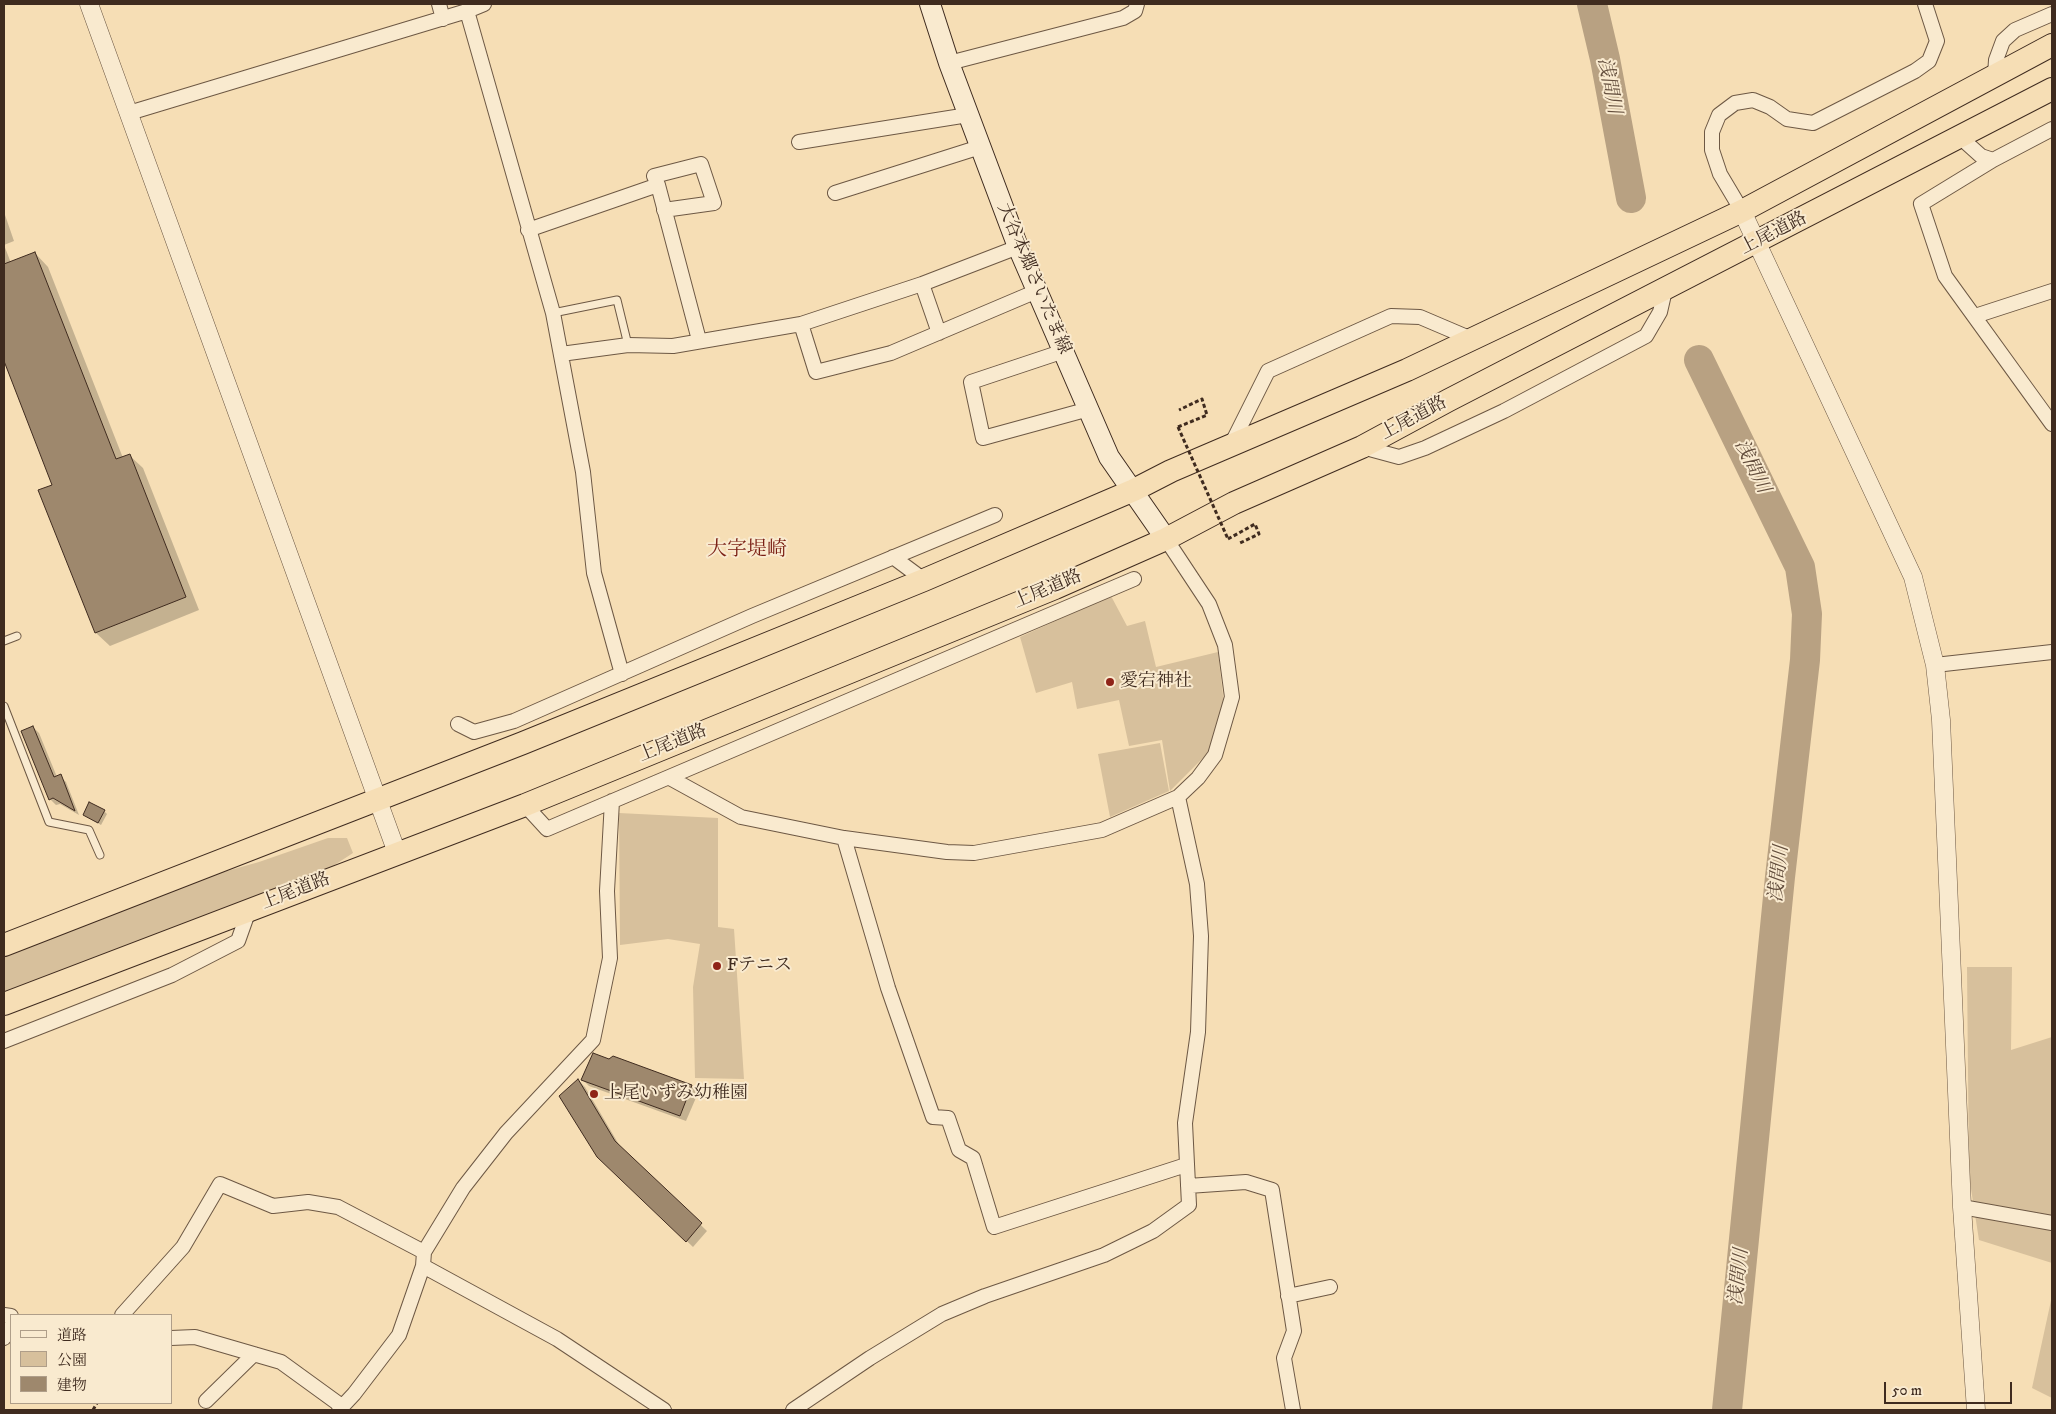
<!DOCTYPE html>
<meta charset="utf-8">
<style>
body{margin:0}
#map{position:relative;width:2056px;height:1414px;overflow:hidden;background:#f6deb5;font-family:"IM FELL DW Pica","Noto Serif JP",serif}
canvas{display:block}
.frame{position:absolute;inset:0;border:5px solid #3f2b1f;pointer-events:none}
.legend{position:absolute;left:10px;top:1314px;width:162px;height:90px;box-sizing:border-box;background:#f9eacf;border:1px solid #af9e89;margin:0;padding:6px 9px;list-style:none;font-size:15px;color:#3f2b1f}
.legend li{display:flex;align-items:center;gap:10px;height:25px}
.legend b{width:25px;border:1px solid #af9e89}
.scale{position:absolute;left:1884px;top:1382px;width:128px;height:22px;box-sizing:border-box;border:2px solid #3f2b1f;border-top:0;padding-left:6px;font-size:15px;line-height:18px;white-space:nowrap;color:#3f2b1f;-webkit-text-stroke:4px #f9eacf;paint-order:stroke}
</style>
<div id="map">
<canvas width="2056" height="1414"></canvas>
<div class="frame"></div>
<ul class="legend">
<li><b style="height:6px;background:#f9eacf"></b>道路</li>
<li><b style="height:14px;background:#d7c09c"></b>公園</li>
<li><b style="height:14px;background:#9e886d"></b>建物</li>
</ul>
<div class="scale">50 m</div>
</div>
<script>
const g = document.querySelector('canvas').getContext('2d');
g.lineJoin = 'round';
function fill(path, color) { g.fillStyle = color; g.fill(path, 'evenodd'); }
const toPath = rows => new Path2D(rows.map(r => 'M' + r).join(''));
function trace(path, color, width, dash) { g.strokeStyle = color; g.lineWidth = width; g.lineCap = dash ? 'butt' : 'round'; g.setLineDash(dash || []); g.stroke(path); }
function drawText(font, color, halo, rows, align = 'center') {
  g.font = font + ' "IM FELL DW Pica","Noto Serif JP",serif'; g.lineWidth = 4; g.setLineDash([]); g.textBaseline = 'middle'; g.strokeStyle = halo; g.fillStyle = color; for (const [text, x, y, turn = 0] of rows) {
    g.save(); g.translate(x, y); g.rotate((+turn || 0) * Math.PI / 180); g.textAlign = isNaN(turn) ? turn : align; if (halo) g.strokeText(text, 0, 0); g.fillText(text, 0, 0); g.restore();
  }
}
fill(toPath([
 [1111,596,1127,626,1145,621,1156,667,1218,652,1224,704,1208,753,1170,791,1162,740,1129,746,1119,700,1077,709,1072,682,1036,693,1020,637],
 [1160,743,1169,791,1110,817,1098,754],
 [619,813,718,818,718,927,734,929,744,1079,695,1078,693,987,700,944,668,939,620,945],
 [328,838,347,838,353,853,333,866,4,993,4,955,191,881,259,862],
 [1967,967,2012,967,2011,1050,2052,1037,2052,1263,1979,1240,1969,1176],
 [2052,1296,2052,1398,2032,1388]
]), '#d7c09c');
fill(toPath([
 [4,212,14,241,4,245,11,263,35,253,48,267,123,458,129,455,143,468,199,610,110,646,96,633,40,491,53,486,4,358],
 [33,727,39,733,57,777,60,776,66,782,79,815,60,804,56,805,50,799],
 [104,811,107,814,101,825,84,815],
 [578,1080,585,1087,621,1148,707,1231,693,1247,598,1156],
 [583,1080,691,1086,698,1093,686,1121,589,1086]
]), '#0003');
trace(toPath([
 [1592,4,1605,59,1631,198],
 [1699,360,1800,567,1807,614,1805,660,1780,877,1727,1410]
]), '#b8a182', 30);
const building = toPath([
 [35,252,116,459,130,454,186,597,95,633,38,490,52,485,4,361,4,264,35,252],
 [33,726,54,777,61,774,75,811,53,798,49,800,21,731,33,726],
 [89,802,105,810,98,823,83,815,89,802],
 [593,1053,609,1059,613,1056,692,1085,680,1116,581,1080,593,1053],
 [578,1079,615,1141,702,1223,686,1242,597,1157,559,1096,578,1079]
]);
fill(building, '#9e886d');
trace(building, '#3f2b1f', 1);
const service = toPath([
 [553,313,617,300,628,345],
 [4,641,17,636],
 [4,706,49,822,89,830,100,855]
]);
const minor = toPath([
 [439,4,443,19],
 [467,11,484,4],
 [949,63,1123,18,1135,11,1137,4],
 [1995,75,1996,60,2003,41,2015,30,2052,14],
 [129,113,467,11,553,313,583,472,594,573,622,674],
 [1961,138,1981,156,1993,160,2052,129],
 [799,142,968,115],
 [1993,160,1921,204,1945,276,2052,424],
 [658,185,654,176,701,164,714,203,664,210],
 [835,193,980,147],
 [1742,211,1720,174,1712,150,1712,132,1719,115,1735,103,1753,100,1770,107,1787,119,1813,123,1915,71,1929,61,1937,41,1925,4],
 [528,230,658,185,699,340],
 [922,284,939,333],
 [1975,316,2052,291],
 [801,324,816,372,891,353,1037,291],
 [1064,351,971,382,983,438,1089,409],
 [561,354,628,345,673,346,801,324,922,284,1018,247],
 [1231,445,1268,371,1391,316,1420,317,1474,340],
 [1362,447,1399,457,1425,448,1504,411,1646,336,1660,312,1665,290],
 [893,557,924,580],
 [1935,665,2052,652],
 [458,724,474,732,514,721,752,616,995,515],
 [670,778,741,817,844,838,947,852,974,853,1102,830,1178,797,1198,778,1215,755,1232,697,1225,645,1209,604,1166,539],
 [525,805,547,829,1134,579],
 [844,838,888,988,933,1117,948,1118,959,1150,973,1158,994,1227,1186,1165],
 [4,1041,172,975,238,941,249,910],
 [1188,1186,1246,1182,1272,1190,1294,1331,1284,1358,1293,1410],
 [1962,1207,2052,1223],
 [423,1266,557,1339,664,1410],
 [1288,1296,1330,1287],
 [4,1315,11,1316],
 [122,1315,183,1247,220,1184,273,1206,308,1202,338,1207,424,1252],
 [4,1338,11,1326],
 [171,1338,195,1337,281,1362,343,1407],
 [206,1401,254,1354],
 [339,1410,354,1394,399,1335,423,1266,424,1252,463,1188,506,1133,593,1040,610,958,607,891,612,801],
 [793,1410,870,1358,942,1314,985,1296,1104,1255,1153,1231,1189,1205,1185,1123,1198,1032,1201,936,1197,884,1178,797]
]);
const tertiary = toPath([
 [89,4,397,853],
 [1742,211,1913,577,1935,665,1941,720,1962,1207,1976,1410]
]);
const secondary = toPath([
 [930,4,949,63,1018,247,1109,457,1166,539]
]);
const trunk = toPath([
 [4,945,523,743,924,580,1134,490,1171,471,1407,370,1742,211,2052,45],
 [4,1004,525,805,1055,588,1166,539,1234,503,1362,447,1449,400,2052,89]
]);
trace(service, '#6d5844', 9);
trace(minor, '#6d5844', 16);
trace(tertiary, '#6d5844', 19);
trace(secondary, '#3f2b1f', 22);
trace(trunk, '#3f2b1f', 24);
trace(toPath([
 [1178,427,1207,415,1202,399,1179,410],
 [1228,539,1255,524,1259,534,1238,544],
 [93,1410,97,1403]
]), '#3f2b1f', 3, [4, 2.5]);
trace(service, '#f9eacf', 7);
trace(minor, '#f9eacf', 14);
trace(tertiary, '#f9eacf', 18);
trace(secondary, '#f9eacf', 20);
trace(trunk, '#f6deb5', 22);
trace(toPath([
 [1178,427,1228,539]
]), '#3f2b1f', 3, [4, 2.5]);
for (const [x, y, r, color] of [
 [1110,682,5,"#8f2418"],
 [717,966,5,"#8f2418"],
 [594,1094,5,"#8f2418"]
]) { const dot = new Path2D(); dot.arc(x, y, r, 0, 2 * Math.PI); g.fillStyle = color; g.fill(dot); trace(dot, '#f9eacf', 2); }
drawText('18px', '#3f2b1f', '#f9eacf', [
 ["上尾道路",1774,234,-27],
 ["大谷本郷さいたま線",1033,279,67],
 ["上尾道路",1414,419,-28],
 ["上尾道路",1048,590,-23],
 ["上尾道路",673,744,-22],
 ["上尾道路",296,892,-21]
]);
drawText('18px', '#3f2b1f', '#f9eacf', [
 ["愛宕神社",1120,682],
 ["Fテニス",727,966],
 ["上尾いずみ幼稚園",604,1094]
], 'left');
drawText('italic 19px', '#634e3d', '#f9eacf', [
 ["浅間川",1608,86,79],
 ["浅間川",1751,467,64],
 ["浅間川",1780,874,-84],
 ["浅間川",1740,1277,-84]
]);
drawText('20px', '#7a1f14', '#f9eacf', [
 ["大字堤崎",747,551]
]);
</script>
